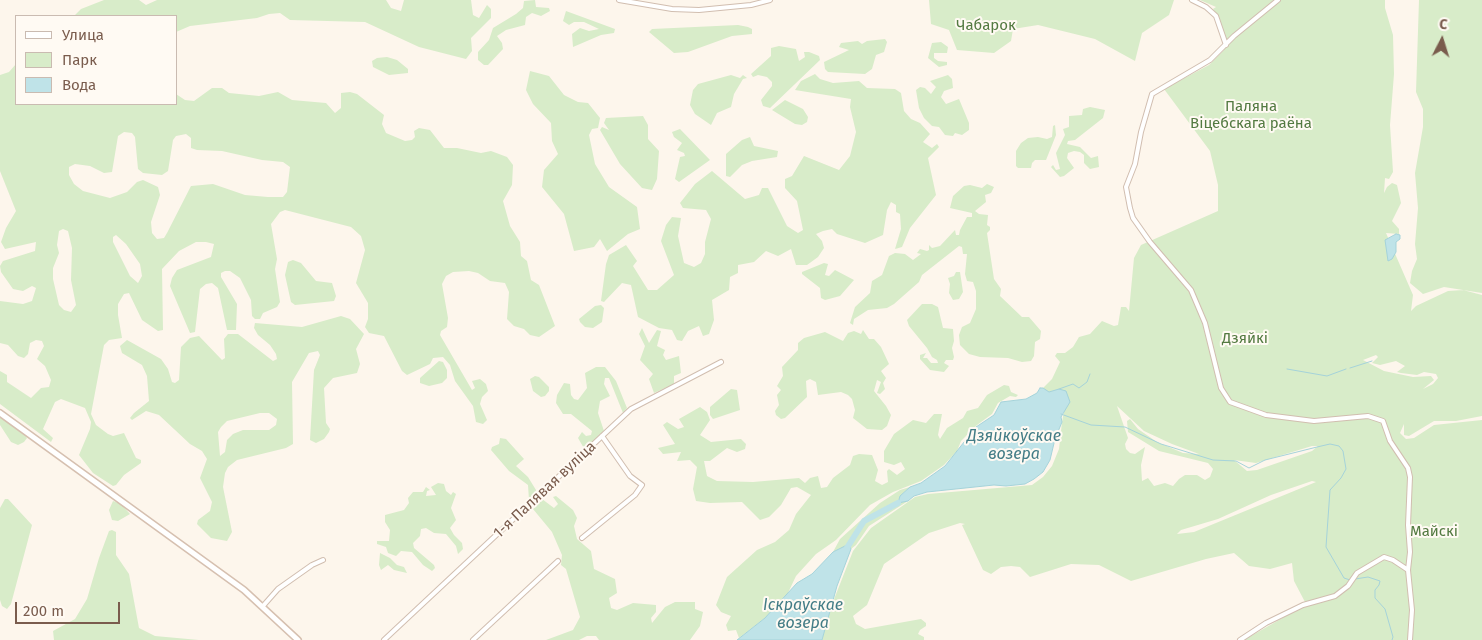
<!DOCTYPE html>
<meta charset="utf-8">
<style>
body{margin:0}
#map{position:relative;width:1482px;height:640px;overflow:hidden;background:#fdf6ec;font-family:"Fira Sans",sans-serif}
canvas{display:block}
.legend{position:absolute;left:15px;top:15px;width:162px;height:90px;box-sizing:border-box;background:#fffaf3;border:1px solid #cabbb1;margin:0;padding:6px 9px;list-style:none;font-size:15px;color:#7a5c4d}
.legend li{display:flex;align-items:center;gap:10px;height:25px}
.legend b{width:25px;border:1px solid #cabbb1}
.north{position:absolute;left:1417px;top:15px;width:50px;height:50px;-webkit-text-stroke:4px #fffaf3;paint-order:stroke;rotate:5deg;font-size:14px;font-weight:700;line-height:20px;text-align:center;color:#7a5c4d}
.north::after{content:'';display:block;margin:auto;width:18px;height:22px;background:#7a5c4d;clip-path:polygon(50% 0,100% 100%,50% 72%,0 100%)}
.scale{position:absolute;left:15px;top:602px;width:105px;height:22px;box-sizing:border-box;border:2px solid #7a5c4d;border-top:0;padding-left:6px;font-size:15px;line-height:18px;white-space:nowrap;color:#7a5c4d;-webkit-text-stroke:4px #fffaf3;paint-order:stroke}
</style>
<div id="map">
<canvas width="1482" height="640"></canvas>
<ul class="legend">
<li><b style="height:6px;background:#fff"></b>Улица</li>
<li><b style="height:14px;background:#d8ecc9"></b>Парк</li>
<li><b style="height:14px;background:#bfe3e8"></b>Вода</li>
</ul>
<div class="north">С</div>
<div class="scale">200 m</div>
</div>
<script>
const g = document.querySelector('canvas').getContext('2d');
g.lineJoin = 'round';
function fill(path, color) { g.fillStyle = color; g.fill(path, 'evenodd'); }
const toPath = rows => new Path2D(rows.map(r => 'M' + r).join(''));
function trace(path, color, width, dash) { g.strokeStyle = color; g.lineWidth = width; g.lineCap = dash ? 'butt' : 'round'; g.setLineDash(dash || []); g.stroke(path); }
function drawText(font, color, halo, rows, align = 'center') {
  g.font = font + ' "Fira Sans",sans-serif'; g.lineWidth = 4; g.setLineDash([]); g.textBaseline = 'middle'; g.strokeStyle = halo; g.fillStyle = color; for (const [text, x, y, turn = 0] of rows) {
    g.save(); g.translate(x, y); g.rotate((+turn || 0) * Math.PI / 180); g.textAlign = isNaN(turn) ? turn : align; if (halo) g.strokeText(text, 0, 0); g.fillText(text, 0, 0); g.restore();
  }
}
fill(toPath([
 [104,0,139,0,146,5,157,0,386,0,391,8,401,11,404,0,471,0,473,15,479,18,487,5,491,9,491,18,471,38,472,51,466,59,419,47,365,22,290,20,280,13,269,14,257,18,190,26,176,32,176,16,74,16,81,9],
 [535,0,536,7,549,8,550,11,541,16,532,13,526,17,525,25,506,30,497,36,502,43,503,49,488,65,484,65,478,60,478,52,489,40,493,28,516,14,523,8,524,1],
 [929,0,1174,0,1169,15,1142,33,1135,61,1095,39,1038,25,1013,29,1011,41,994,53,957,50,949,30,931,24],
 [1200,0,1385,0,1385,8,1393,35,1394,74,1390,125,1393,172,1389,179,1385,178,1384,193,1387,187,1392,183,1397,185,1401,203,1392,221,1399,229,1399,234,1386,233,1413,295,1411,311,1416,306,1448,291,1463,290,1482,295,1482,416,1456,421,1434,421,1409,436,1404,435,1404,424,1400,433,1406,439,1414,438,1434,425,1482,420,1482,640,1244,640,1300,608,1305,602,1294,581,1292,563,1270,569,1249,566,1234,553,1206,559,1131,581,1099,565,1071,564,1030,577,1020,567,1011,566,1001,567,991,574,983,570,962,525,965,524,960,523,929,533,884,564,867,605,853,616,856,624,865,629,921,619,926,623,926,626,920,630,918,634,924,637,924,640,822,640,827,617,853,551,871,528,915,497,928,494,1032,485,1043,477,1052,466,1059,449,1062,422,1064,411,1054,392,1046,392,1043,388,1052,379,1060,362,1055,356,1057,353,1065,353,1073,347,1079,337,1090,334,1102,321,1114,326,1118,325,1121,307,1126,307,1129,311,1134,258,1141,245,1218,211,1218,185,1210,151,1164,89,1209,65,1224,50,1220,20,1213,9,1216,7],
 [1376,355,1378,357,1372,363,1380,365,1396,361,1405,366,1397,372,1401,373,1417,375,1424,372,1436,374,1438,378,1433,384,1423,389,1434,380,1431,376,1413,377,1384,371,1363,360],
 [1117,406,1144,431,1172,444,1199,454,1183,453,1157,442,1138,429,1130,419,1127,421,1128,432,1159,451,1208,463,1213,469,1210,477,1205,480,1197,475,1185,475,1179,479,1173,486,1165,483,1154,486,1148,478,1142,481,1141,465,1145,447,1135,454,1130,453,1126,449,1125,444,1128,438],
 [1312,446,1318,446,1312,451,1257,470,1247,471,1234,460,1256,463],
 [1312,481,1316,482,1194,532,1177,534,1181,530,1218,519,1271,495],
 [1419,0,1482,0,1482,293,1444,287,1423,294,1410,283,1412,271,1417,259,1415,244,1418,208,1415,173,1423,127,1423,109,1416,92],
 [566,11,615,29,614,33,601,35,573,47,572,34,580,28,589,31,599,29,584,22,574,22,569,25,563,21],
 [738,25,748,27,752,29,752,34,732,36,688,52,674,53,649,32,652,29],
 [885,39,887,42,884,52,876,55,872,69,865,74,828,72,825,69,824,62,849,50,839,47,841,43,858,41,862,44,867,41],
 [941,42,948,47,947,53,934,53,934,58,938,61,947,62,947,65,939,67,928,58,932,43],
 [779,46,796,49,799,61,805,57,804,52,809,52,819,56,820,60,770,108,763,106,761,100,772,86,772,82,767,77,758,75,753,77,751,74,771,56,771,48],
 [387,57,397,60,408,69,408,73,389,75,373,67,372,61,377,58],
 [16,64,16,104,176,104,176,94,185,100,194,101,212,88,222,88,229,93,259,96,278,92,292,100,326,103,335,113,341,108,341,93,350,92,357,94,384,115,382,124,386,133,405,141,412,140,415,137,414,131,419,128,430,130,444,148,457,148,481,153,491,151,507,157,513,165,512,185,503,201,510,226,520,242,521,256,527,261,531,280,539,285,555,326,539,337,530,335,524,329,514,326,507,319,509,292,505,283,490,281,478,273,469,271,453,272,446,276,442,284,448,318,447,327,441,331,440,335,472,390,475,388,472,381,480,379,486,384,488,391,482,397,480,404,487,420,483,424,476,422,473,406,455,381,450,365,443,357,433,358,430,364,407,375,402,371,384,336,369,333,365,327,368,319,368,303,356,283,365,250,361,236,351,227,285,210,280,212,271,224,277,259,275,269,280,302,277,307,263,313,260,319,255,319,252,316,251,300,240,278,230,271,225,271,221,273,221,277,237,304,236,330,227,330,218,288,212,283,206,284,200,289,195,332,190,333,170,286,172,278,177,270,211,257,214,244,206,242,196,242,179,251,162,269,163,330,158,331,142,320,129,293,124,294,118,304,118,315,122,338,109,340,104,345,91,414,96,425,108,434,113,436,124,433,136,458,141,460,141,463,124,475,116,485,113,486,93,473,79,455,90,429,91,422,85,408,61,399,55,402,43,429,53,438,51,442,0,404,0,371,7,375,7,382,31,398,41,388,49,387,51,380,45,366,37,359,44,346,42,341,36,340,30,343,28,354,24,358,18,356,8,345,0,343,0,301,23,304,32,301,36,288,32,286,23,291,13,289,1,272,0,266,3,261,35,251,36,242,5,249,1,242,6,228,16,211,0,171,0,75,9,72],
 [124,132,132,133,135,137,138,169,143,173,162,175,168,171,173,140,176,136,186,134,191,138,191,148,197,150,222,151,262,160,283,162,290,167,287,192,283,197,268,197,245,195,213,184,191,186,167,233,164,238,157,239,152,233,151,222,160,195,158,187,143,180,137,182,127,192,110,198,83,191,74,184,69,175,69,167,75,164,90,166,104,173,112,172,118,136],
 [63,229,68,231,72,248,71,280,76,305,71,312,64,310,59,305,53,279,53,268,59,253,57,245,59,231],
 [116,235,126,244,140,264,142,276,138,283,130,276,113,242,113,237],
 [530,71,549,76,564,95,578,102,588,103,600,118,598,128,592,129,589,135,595,164,609,187,637,207,640,229,628,234,607,251,600,239,594,247,574,251,564,214,542,187,544,170,558,154,552,141,551,123,533,104,526,90],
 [815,74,820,79,833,83,859,81,867,88,895,89,901,93,904,111,911,119,920,123,930,134,923,142,932,148,937,144,939,147,928,158,936,195,910,228,902,247,895,249,901,229,900,214,896,212,896,205,891,202,887,210,883,235,865,243,837,234,832,229,823,231,816,234,822,241,824,248,818,257,807,265,796,265,791,249,778,256,766,251,754,262,738,265,738,273,730,277,729,290,712,300,714,320,709,334,703,336,699,326,688,331,682,341,677,340,672,330,659,328,638,317,631,285,622,283,604,302,601,301,606,264,609,255,626,245,637,261,633,266,648,290,657,290,674,275,661,241,666,225,672,217,681,218,678,236,684,263,694,267,701,263,705,254,705,242,711,219,706,210,683,208,680,203,695,184,712,171,745,199,759,195,762,188,768,188,787,226,798,233,803,230,797,201,785,188,785,179,792,176,804,156,839,170,850,156,856,132,850,107,851,99,795,90,801,81],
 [731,75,740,78,743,75,747,78,743,79,734,94,731,107,717,113,711,125,695,114,690,105,693,90,698,84],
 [948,75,952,79,953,88,944,91,941,97,946,104,959,99,969,123,969,130,962,135,955,133,953,136,945,135,939,127,932,126,924,118,919,108,916,90,920,87,925,88,931,94,936,87,930,81],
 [785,100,803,109,808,117,807,122,802,125,795,124,772,110],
 [1090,107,1105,110,1103,118,1075,140,1068,141,1067,144,1080,147,1091,158,1098,156,1099,167,1090,169,1084,163,1084,155,1080,152,1074,151,1068,153,1067,158,1074,168,1064,176,1060,177,1051,167,1053,165,1056,170,1060,169,1056,153,1065,135,1063,129,1069,127,1069,116,1082,115,1083,109],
 [643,116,648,125,648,139,659,151,657,179,652,190,642,188,620,164,600,130,602,127,609,130,604,123,606,118],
 [1055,125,1056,135,1046,160,1035,160,1032,163,1031,168,1018,168,1016,166,1016,151,1021,143,1028,138,1038,137,1047,139,1052,137,1053,126],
 [680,129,710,160,679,182,675,179,680,157,685,156,684,153,677,150,682,143,674,137,672,132],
 [750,137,754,146,778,151,777,157,752,161,742,165,730,177,726,176,726,154,742,140],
 [987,184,994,187,991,193,985,195,986,202,975,211,979,214,988,215,987,225,990,227,990,230,987,233,994,279,1001,289,1000,296,1022,317,1029,317,1041,331,1040,339,1035,342,1034,356,1031,361,1022,362,1008,358,980,357,969,354,960,345,959,335,962,327,970,323,976,309,976,291,973,282,967,281,965,274,967,254,963,254,962,247,959,246,922,275,919,282,894,304,887,308,868,310,854,319,853,325,850,323,855,307,870,293,872,281,882,275,889,256,895,253,905,254,913,260,921,254,917,253,920,249,927,251,929,250,929,245,932,248,940,246,955,230,956,235,959,235,960,230,967,217,972,217,972,213,950,208,953,196,964,186,970,185,982,188],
 [293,260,301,263,316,281,332,283,336,296,334,301,295,305,291,302,285,275,288,262],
 [824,263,828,264,825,275,829,276,835,270,854,280,840,296,825,300,821,298,820,288,802,274,802,272],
 [956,272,960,272,963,292,959,299,953,300,949,293,950,284,948,278,954,276],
 [922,304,932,304,938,307,943,328,953,329,954,341,952,348,954,357,953,360,946,360,944,363,949,366,944,372,930,370,920,359,920,355,926,353,923,358,927,358,931,363,938,363,937,360,932,357,927,348,909,326,907,320],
 [601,305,604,308,602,322,593,328,585,327,580,322,579,319,595,306],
 [341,316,350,319,364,334,356,349,360,364,357,373,333,378,324,388,326,423,330,429,329,432,324,439,316,443,310,440,314,370,320,355,318,351,309,353,292,382,293,444,286,448,237,460,228,467,225,473,223,487,232,532,227,541,211,538,197,524,198,520,210,511,212,502,200,478,207,459,202,451,190,444,159,415,146,411,132,420,130,418,134,413,149,401,147,376,142,365,122,353,120,346,127,340,161,359,168,369,172,382,175,383,179,380,181,347,190,338,199,336,222,360,225,358,224,339,228,334,238,334,273,361,277,359,276,354,270,345,258,335,254,328,255,323,302,327],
 [260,413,269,413,277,419,276,425,269,430,243,430,233,434,227,440,225,452,220,456,218,432,221,427,227,421],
 [642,328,649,343,657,330,661,331,657,346,665,350,663,355,666,360,679,356,681,373,674,376,674,384,654,393,649,379,653,374,640,360,645,346,639,334],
 [863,330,869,339,874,339,881,347,889,364,881,371,886,378,883,383,885,389,880,394,877,393,881,382,877,380,874,391,886,406,891,415,887,426,882,430,867,429,853,418,855,410,852,399,848,395,841,392,818,395,816,382,810,379,806,381,807,397,785,418,781,419,776,415,775,411,779,405,777,395,781,390,777,386,783,376,782,367,798,350,798,343,804,338,825,332,843,341,848,333,854,331,861,334],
 [439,361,443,362,447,370,447,378,442,383,429,386,420,383,420,378],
 [596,367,605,367,616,381,627,408,623,413,609,378,605,378,604,384,610,396,600,401,598,413,604,431,585,450,578,438,582,432,586,436,591,435,592,431,571,414,563,414,556,403,557,395,564,383,570,384,571,395,574,399,578,400,587,388,585,373],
 [535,376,539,377,549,387,549,391,545,396,541,397,533,391,530,379],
 [1004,385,1009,386,1011,392,1018,395,1016,397,1010,396,998,403,992,414,977,425,961,441,957,451,944,465,921,481,893,492,870,505,836,540,816,554,796,576,787,595,765,618,739,638,736,630,728,631,726,625,731,616,721,612,716,605,727,577,757,550,775,542,789,530,796,514,811,495,797,487,791,488,781,505,769,517,760,520,742,502,710,503,696,501,693,489,697,467,690,460,677,461,681,452,663,454,658,448,675,444,663,425,667,422,678,429,684,427,679,419,700,407,707,412,710,420,700,435,711,442,741,439,746,444,745,449,737,452,727,448,710,461,704,461,707,476,717,481,753,482,799,478,805,483,810,478,818,476,821,488,827,487,833,478,850,465,853,456,859,454,872,455,878,470,875,481,882,485,888,482,887,471,889,469,897,475,905,469,901,462,894,465,884,462,884,451,894,434,913,420,926,423,934,414,942,414,938,435,940,439,947,428,963,418,967,411,978,408,987,395],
 [731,389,737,390,740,410,713,419,710,415,710,407],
 [0,417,25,435,27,438,24,442,18,445,11,442,0,425],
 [500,438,506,439,524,459,516,466,528,477,536,490,534,499,529,500,528,485,509,471,491,450,492,447,499,444],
 [438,483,444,484,446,491,451,495,453,492,456,494,451,508,456,520,450,528,454,535,462,543,463,549,458,554,456,546,446,534,434,533,426,528,421,529,420,536,413,543,414,548,434,565,435,568,432,571,423,565,412,552,401,551,396,556,388,553,386,547,377,544,377,541,389,541,390,530,385,522,385,515,404,510,409,503,408,498,413,492,423,492,426,487,430,490,427,491,426,496,436,495,431,487],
 [910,487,900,496,898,502,908,501,869,526,856,545,851,549,849,545,833,552,840,539,880,503,900,490],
 [556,496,573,510,577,518,574,526,577,539,591,551,594,569,615,579,617,593,609,598,611,608,617,610,633,603,656,605,656,612,651,618,652,623,665,607,675,602,695,602,695,609,703,612,700,626,690,640,599,640,596,636,587,636,579,640,546,640,573,630,580,617,566,569,561,565,562,555,552,532,533,509,542,499,554,508,558,504,553,497],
 [5,499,8,499,32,525,11,604,7,609,2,606,0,600,0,508],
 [113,501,121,504,130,514,118,521,112,520,109,510],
 [112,530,116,532,116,555,129,574,139,628,155,636,199,640,54,640,53,631,75,619,87,599,99,558,109,531],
 [380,553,390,558,397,565,404,567,407,573,394,570,388,565,381,570,379,565]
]), '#d8ecc9');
const water = toPath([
 [1396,234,1400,235,1400,239,1396,242,1396,252,1392,259,1388,261,1385,240,1396,234],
 [1040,388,1043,388,1049,392,1059,389,1066,391,1070,402,1061,417,1062,422,1055,439,1050,460,1043,472,1034,479,1025,484,1006,486,994,485,927,492,914,496,908,501,898,503,900,496,910,487,921,483,945,466,976,427,994,415,1001,402,1026,399,1037,393,1040,388],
 [849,544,851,549,837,586,822,640,737,640,765,618,797,583,812,574,833,552,849,544]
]);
fill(water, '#bfe3e8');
trace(water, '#a5d3da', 1);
trace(toPath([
 [1350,368,1372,361],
 [1287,369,1327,376,1346,369],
 [1059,389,1073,384,1079,388,1087,382,1090,374],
 [1061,414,1091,425,1125,427,1161,444,1213,460,1236,461,1249,468,1265,460,1317,447,1330,444,1339,446,1343,451,1346,469,1341,478,1330,490,1326,547,1344,578,1350,580],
 [1355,579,1368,577,1380,581,1379,585,1375,590,1375,598,1385,609,1393,637,1392,640]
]), '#a5d3da', 1);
trace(toPath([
 [845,551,864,521,898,503]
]), '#bfe3e8', 6);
const street = toPath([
 [619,0,672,9,699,10,751,5,770,0],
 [1192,0,1206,7,1216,16,1226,45],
 [1278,0,1234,36,1210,60,1152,94,1141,132,1135,164,1126,187,1130,208,1133,218,1150,242,1191,290,1205,323,1221,388,1230,402,1266,415,1314,421,1368,416,1383,421,1390,441,1408,468,1410,477,1408,525,1410,552,1408,570,1412,610,1410,640],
 [582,538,635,495,642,485,630,476,602,436],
 [263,606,278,589,312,565,323,560],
 [384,640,631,409,721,362],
 [473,640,558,561],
 [1240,640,1266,623,1303,605,1335,596,1348,586,1357,573,1384,557,1393,560,1408,570]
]);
const secondary = toPath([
 [0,413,244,590,298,640]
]);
trace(street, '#d1beb0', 6);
trace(secondary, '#d6c0b0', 8);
trace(street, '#fff', 4);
trace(secondary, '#fff', 5);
drawText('15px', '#537a41', '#fffaf3', [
 ["Чабарок",986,26],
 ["Паляна",1251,107],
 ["Віцебскага раёна",1251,124],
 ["Дзяйкі",1245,339],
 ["Майскі",1434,532]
]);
drawText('15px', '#7a5c4d', '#fffaf3', [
 ["1-я Палявая вуліца",545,490,-43]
]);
drawText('italic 16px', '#437c86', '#fffaf3', [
 ["Дзяйкоўскае",1014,437],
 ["возера",1014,455],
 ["Іскраўскае",803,606],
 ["возера",803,624]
]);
</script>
